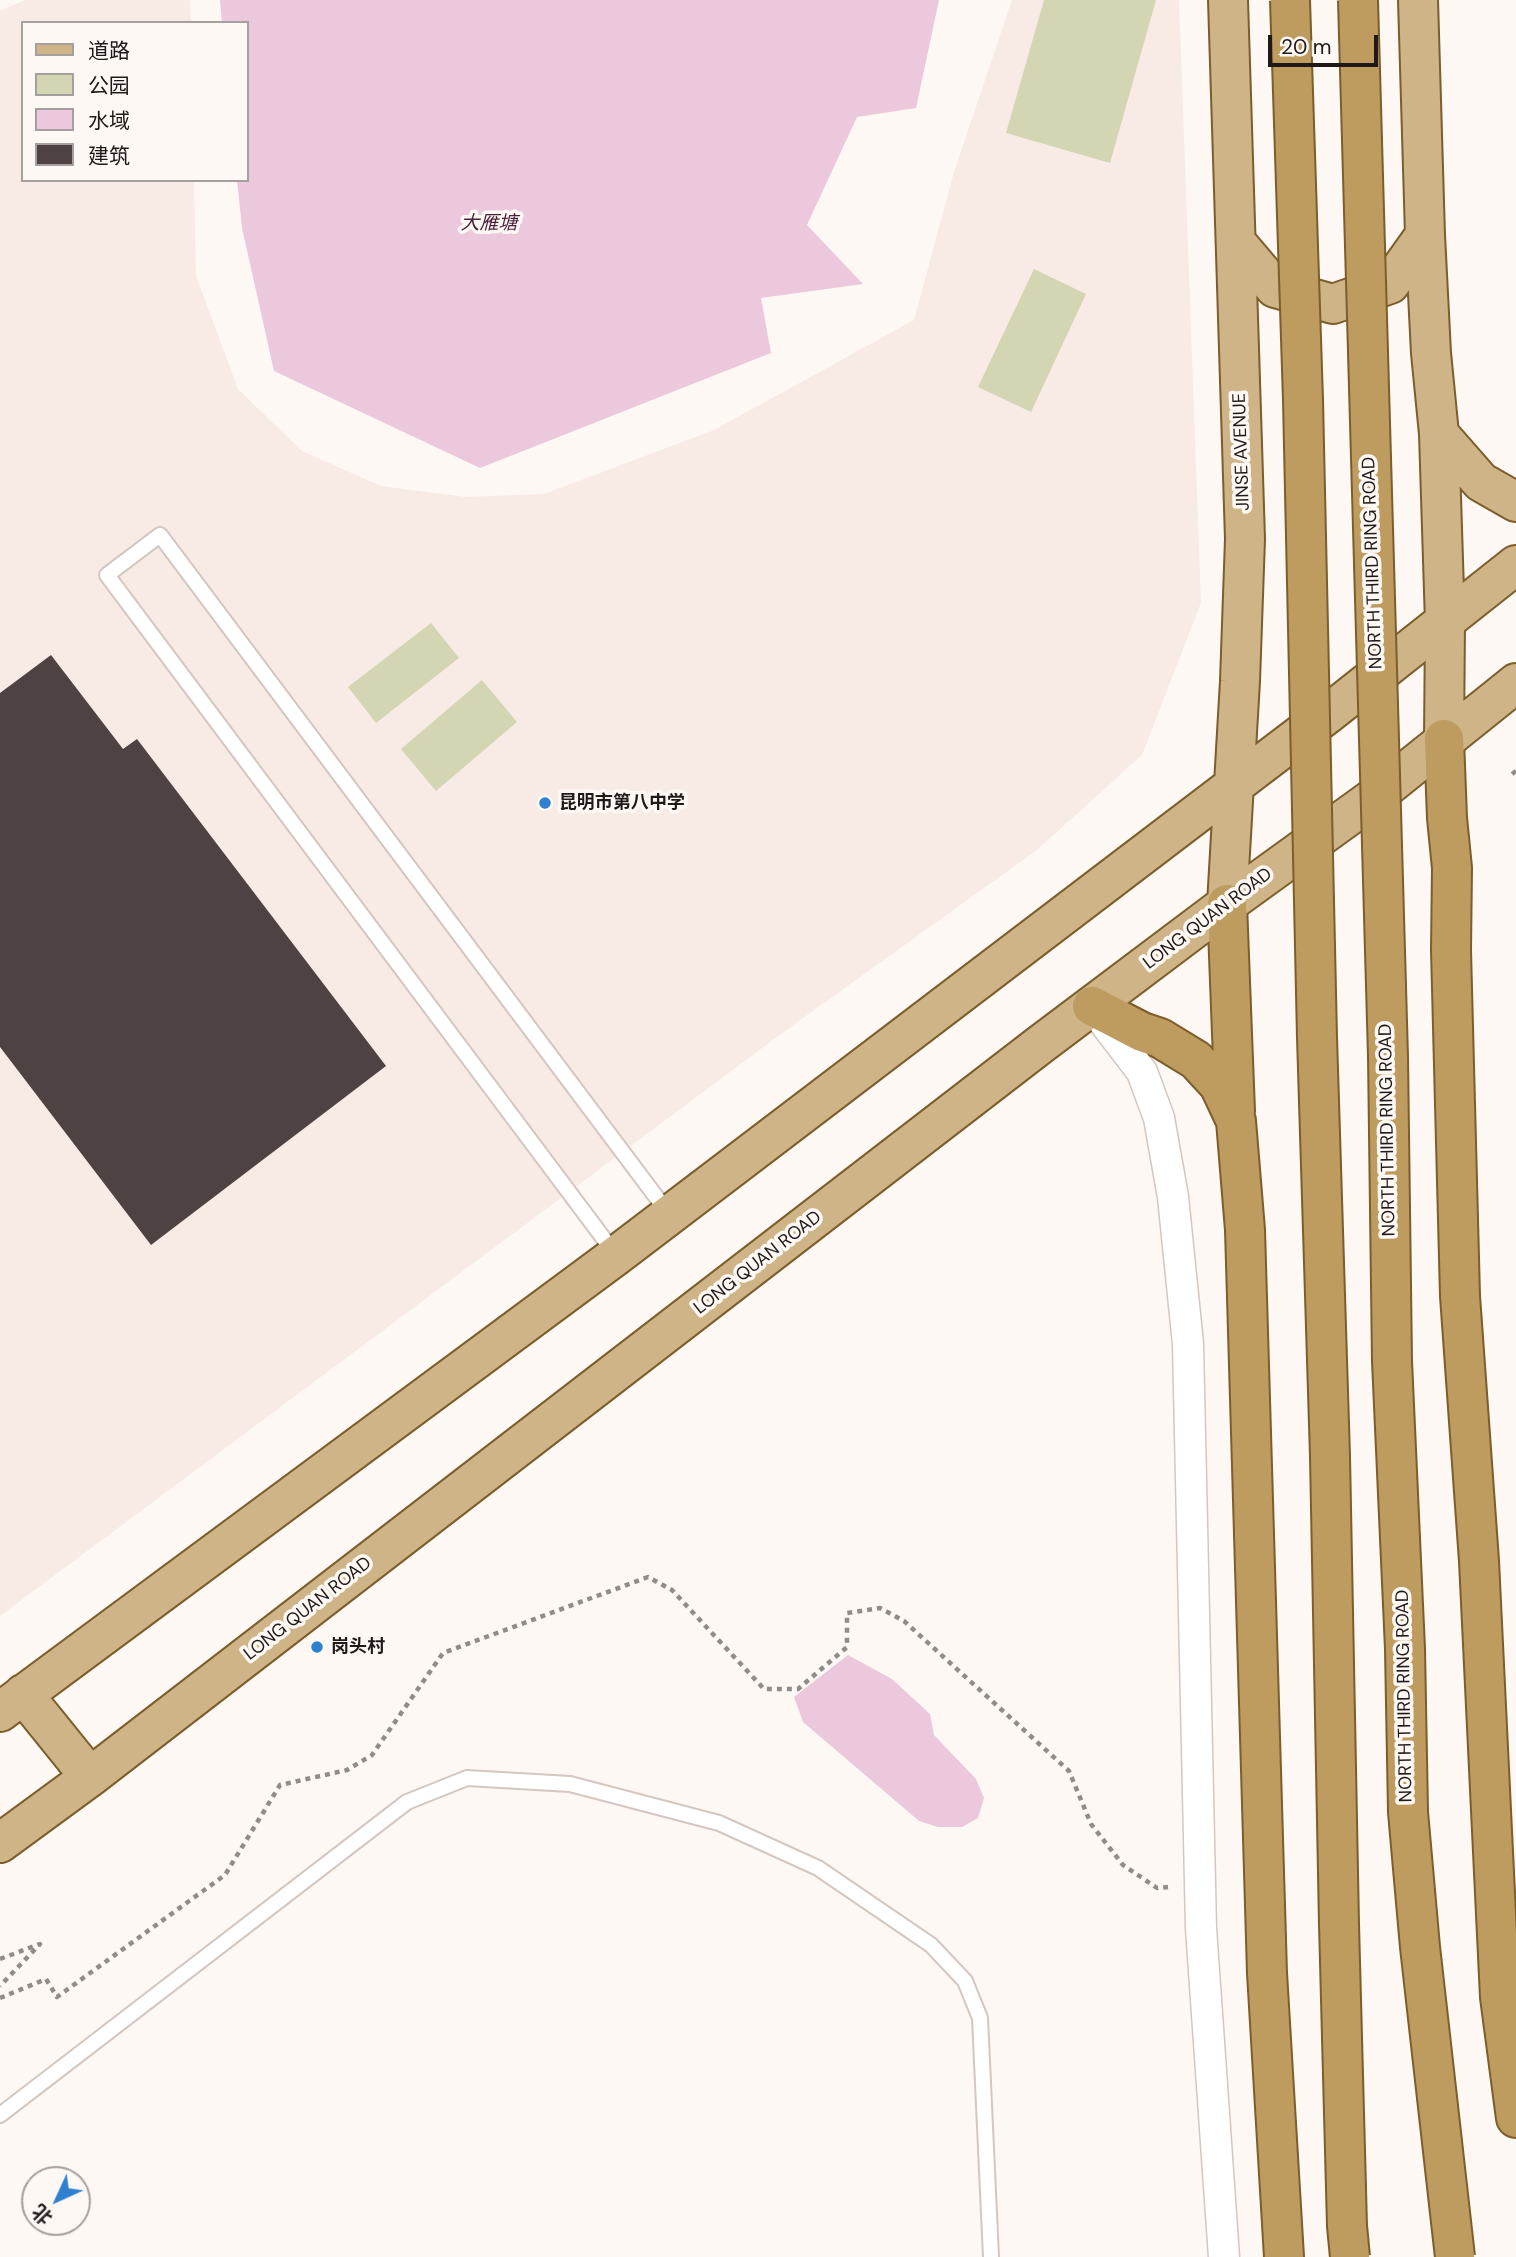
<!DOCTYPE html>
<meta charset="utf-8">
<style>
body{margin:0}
#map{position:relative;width:1516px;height:2257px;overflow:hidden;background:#fef8f5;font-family:"DM Sans","Noto Sans SC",sans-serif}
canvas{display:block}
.legend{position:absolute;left:21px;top:21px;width:228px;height:161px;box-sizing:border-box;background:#fef8f5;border:2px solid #a59f9d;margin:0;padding:9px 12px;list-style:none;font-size:21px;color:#1f1a18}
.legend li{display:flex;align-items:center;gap:14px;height:35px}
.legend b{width:35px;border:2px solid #a59f9d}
.north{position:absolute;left:21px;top:2166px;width:70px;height:70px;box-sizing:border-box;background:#fef8f5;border:2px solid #a59f9d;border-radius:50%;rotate:225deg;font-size:19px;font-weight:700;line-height:28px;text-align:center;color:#1f1a18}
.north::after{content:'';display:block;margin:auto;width:24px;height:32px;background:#2f80cf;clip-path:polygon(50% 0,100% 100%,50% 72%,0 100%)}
.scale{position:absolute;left:1268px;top:35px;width:110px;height:32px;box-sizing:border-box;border:4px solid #1f1a18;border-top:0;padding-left:9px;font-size:21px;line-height:24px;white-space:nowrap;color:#1f1a18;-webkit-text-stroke:5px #fef8f5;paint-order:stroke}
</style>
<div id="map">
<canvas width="1516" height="2257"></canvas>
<ul class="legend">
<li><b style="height:9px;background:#ceb486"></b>道路</li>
<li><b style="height:19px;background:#d4d5b3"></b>公园</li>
<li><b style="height:19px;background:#ebc8db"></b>水域</li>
<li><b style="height:19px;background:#4f4243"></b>建筑</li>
</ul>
<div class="north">北</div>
<div class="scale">20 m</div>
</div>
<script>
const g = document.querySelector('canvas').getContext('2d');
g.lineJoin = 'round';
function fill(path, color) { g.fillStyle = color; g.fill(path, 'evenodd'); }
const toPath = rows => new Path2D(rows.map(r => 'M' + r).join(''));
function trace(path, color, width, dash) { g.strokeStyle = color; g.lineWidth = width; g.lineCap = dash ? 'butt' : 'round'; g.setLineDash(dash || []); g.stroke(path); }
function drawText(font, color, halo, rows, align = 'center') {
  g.font = font + ' "DM Sans","Noto Sans SC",sans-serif'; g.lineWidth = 7; g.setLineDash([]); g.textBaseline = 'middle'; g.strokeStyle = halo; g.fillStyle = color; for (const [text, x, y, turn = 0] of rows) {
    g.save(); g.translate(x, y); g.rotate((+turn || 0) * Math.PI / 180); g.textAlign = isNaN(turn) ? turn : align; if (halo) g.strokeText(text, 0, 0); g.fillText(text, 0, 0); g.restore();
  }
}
fill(toPath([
 [25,0,190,0,191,23,23,23,23,180,194,180,196,276,238,389,302,451,381,486,466,497,544,494,714,430,914,320,954,172,1012,0,1179,0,1201,603,1142,755,1037,850,785,1031,0,1616,0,11]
]), '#f8ebe5');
fill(toPath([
 [1044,0,1156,0,1110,163,1006,133],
 [1034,269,1086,294,1031,412,978,387],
 [431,623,459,658,376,723,348,687],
 [482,680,517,722,436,791,401,749]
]), '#d4d5b3');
fill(toPath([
 [220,0,939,0,916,108,857,117,807,225,863,284,761,298,771,353,480,468,274,371,242,228,237,180,247,180,247,23,222,23],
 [848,1655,892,1679,930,1714,934,1735,976,1779,984,1798,978,1818,962,1827,938,1827,919,1821,803,1722,794,1697]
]), '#ebc8db');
fill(toPath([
 [51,655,123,749,137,739,386,1066,151,1245,0,1047,0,693]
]), '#4f4243');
const service = toPath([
 [616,1255,107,575,160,535,669,1214],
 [0,2115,407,1802,467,1778,570,1784,719,1823,818,1868,931,1945,965,1981,980,2018,991,2257]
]);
const minor = toPath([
 [1094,1009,1142,1072,1159,1118,1173,1197,1188,1344,1201,1928,1224,2257]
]);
const primary = toPath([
 [1418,0,1425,235,1431,353,1439,434,1445,623,1444,739],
 [1236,242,1275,288,1333,304,1390,284,1425,235],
 [1439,434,1481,482,1516,502],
 [1227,904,1240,681,1245,539,1228,0],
 [23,1694,90,1777],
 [0,1712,617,1255,1329,713,1516,565],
 [0,1843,90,1777,1041,1044,1227,904,1368,802,1516,683]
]);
const trunk = toPath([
 [1444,739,1447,818,1452,868,1451,950,1460,1296,1479,1561,1500,1997,1516,2118],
 [1227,904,1235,1111],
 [1092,1006,1142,1032,1160,1038,1196,1060,1219,1085,1236,1121,1245,1230,1267,1973,1284,2257]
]);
trace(service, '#d4c7c0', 18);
trace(minor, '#d4c7c0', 33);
trace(primary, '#7c5e2c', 42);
trace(trunk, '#7c5e2c', 42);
trace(toPath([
 [1512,774,1516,771],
 [0,1959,40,1944,0,1986],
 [0,1998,46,1979,57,1997,225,1875,280,1785,347,1770,372,1755,443,1653,648,1577,672,1590,764,1689,798,1689,847,1647,847,1613,880,1608,904,1621,1069,1771,1091,1824,1123,1865,1157,1888,1168,1887]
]), '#918b89', 4.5, [5, 5]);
trace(service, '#fff', 14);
trace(minor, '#fff', 30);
trace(primary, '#ceb486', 38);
trace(trunk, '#be9b5e', 38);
const trunkBridge = toPath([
 [1290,0,1303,400,1317,1037,1330,1456,1339,1924,1347,2226,1350,2257],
 [1358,0,1388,1056,1392,1361,1405,1649,1408,1812,1420,1947,1455,2257]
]);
trace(trunkBridge, '#7c5e2c', 42, []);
trace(trunkBridge, '#be9b5e', 38);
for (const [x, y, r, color] of [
 [545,803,7,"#2f80cf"],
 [317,1647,7,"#2f80cf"]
]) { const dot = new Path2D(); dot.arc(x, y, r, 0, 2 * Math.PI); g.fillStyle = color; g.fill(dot); trace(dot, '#fef8f5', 2.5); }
drawText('18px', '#1f1a18', '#fef8f5', [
 ["JINSE AVENUE",1242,452,-92],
 ["NORTH THIRD RING ROAD",1373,563,-92],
 ["LONG QUAN ROAD",1208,919,-37],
 ["NORTH THIRD RING ROAD",1388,1130,-91],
 ["LONG QUAN ROAD",758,1263,-38],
 ["LONG QUAN ROAD",308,1609,-38],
 ["NORTH THIRD RING ROAD",1405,1696,-91]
]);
drawText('bold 18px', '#1f1a18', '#fef8f5', [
 ["昆明市第八中学",559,803],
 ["岗头村",331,1647]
], 'left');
drawText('italic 19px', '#4b1e39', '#fef8f5', [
 ["大雁塘",489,224]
]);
</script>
